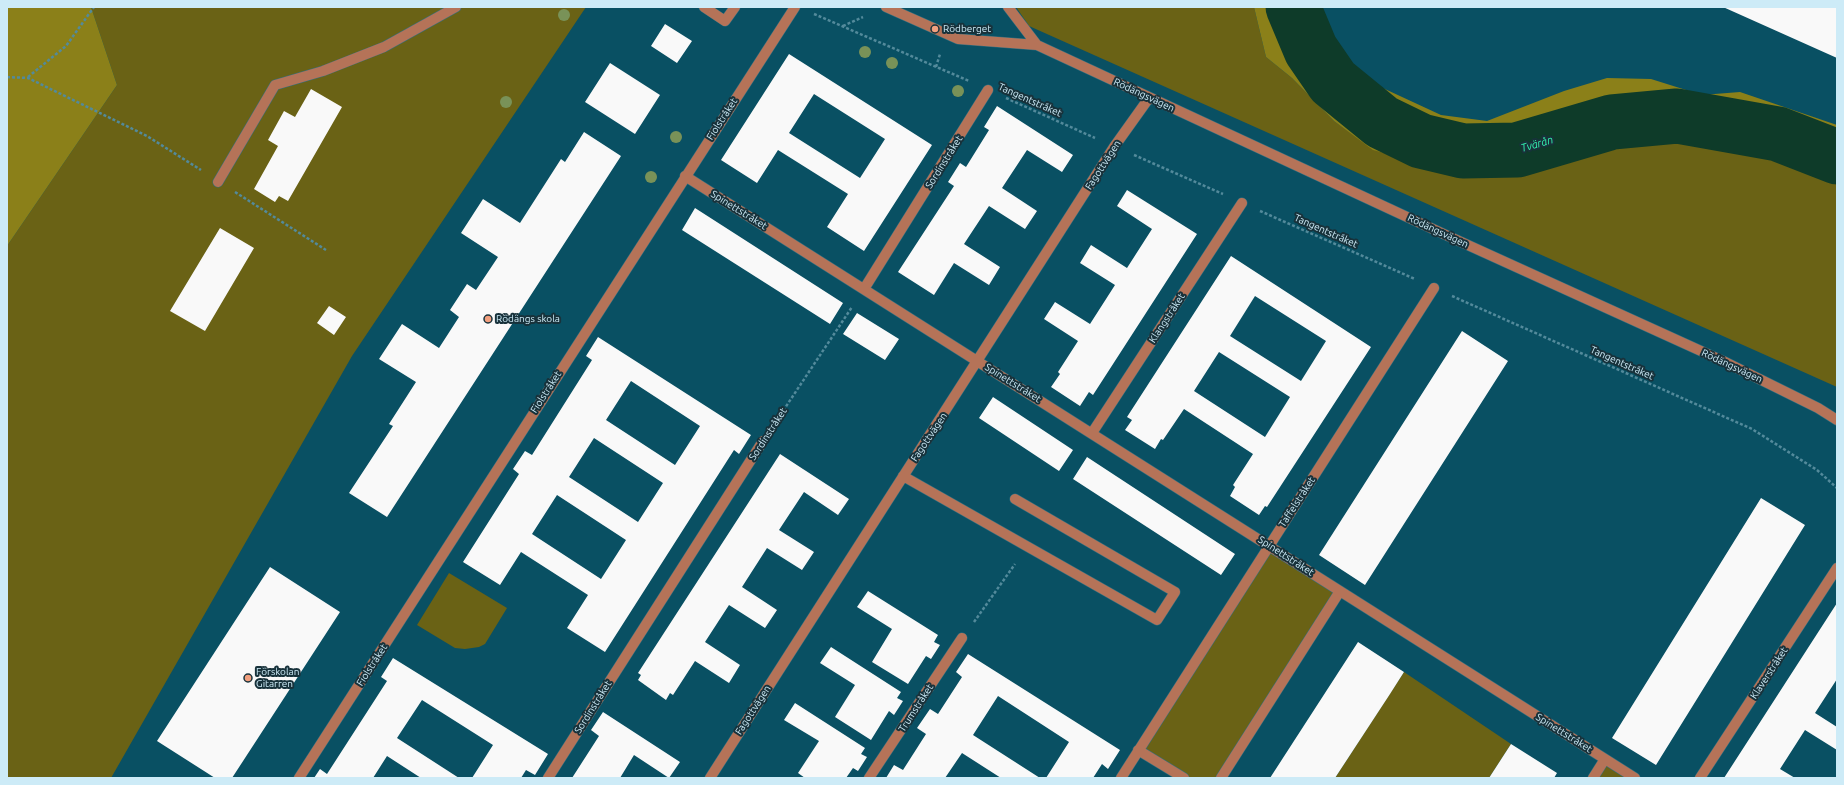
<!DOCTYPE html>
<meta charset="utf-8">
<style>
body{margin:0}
#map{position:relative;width:1844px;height:785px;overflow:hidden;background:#095063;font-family:Ubuntu,sans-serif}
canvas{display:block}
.frame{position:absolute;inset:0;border:8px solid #cdebf7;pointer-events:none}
</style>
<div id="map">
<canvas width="1844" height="785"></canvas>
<div class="frame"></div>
</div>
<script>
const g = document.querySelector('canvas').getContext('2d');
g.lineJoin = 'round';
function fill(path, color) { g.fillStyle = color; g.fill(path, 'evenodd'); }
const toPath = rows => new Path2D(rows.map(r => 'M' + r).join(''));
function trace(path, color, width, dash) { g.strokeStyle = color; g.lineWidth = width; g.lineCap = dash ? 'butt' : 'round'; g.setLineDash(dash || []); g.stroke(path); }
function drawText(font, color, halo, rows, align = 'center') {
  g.font = font + ' Ubuntu,sans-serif'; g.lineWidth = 4; g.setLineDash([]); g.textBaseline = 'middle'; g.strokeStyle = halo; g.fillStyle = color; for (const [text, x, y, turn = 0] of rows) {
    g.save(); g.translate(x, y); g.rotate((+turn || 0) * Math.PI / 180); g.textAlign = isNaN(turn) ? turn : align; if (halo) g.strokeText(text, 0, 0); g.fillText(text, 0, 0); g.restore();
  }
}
fill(toPath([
 [91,7,586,7,352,356,111,778,7,778,7,246,117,85],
 [1016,7,1254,7,1266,57,1292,78,1334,121,1373,149,1411,160,1507,167,1616,138,1682,134,1783,152,1837,173,1837,387,1029,26],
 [1269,545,1340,591,1221,778,1184,778,1138,750],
 [449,573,507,608,485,644,479,647,465,649,455,648,417,625],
 [1404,672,1511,744,1489,778,1335,778],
 [1605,759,1635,778,1593,778]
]), '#6a6215');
fill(toPath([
 [7,7,91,7,117,85,7,246],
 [1254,7,1321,7,1331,43,1374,84,1441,115,1487,121,1564,91,1607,78,1651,79,1702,95,1740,92,1837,125,1837,173,1783,152,1682,134,1616,138,1507,167,1455,165,1411,160,1373,150,1334,121,1292,78,1266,57]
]), '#8b8019');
trace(toPath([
 [1293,7,1311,50,1333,82,1382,122,1421,141,1463,151,1517,150,1612,122,1677,116,1778,134,1837,157]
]), '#0e3b29', 55);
fill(toPath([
 [1723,7,1837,7,1837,58],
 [665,24,692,41,677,63,651,46],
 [789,54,932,145,864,251,827,227,848,194,778,150,757,183,721,160],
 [814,94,885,139,860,178,789,133],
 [610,63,660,95,635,134,585,102],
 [311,89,342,107,288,201,279,196,275,202,254,189,278,146,268,140,284,111,295,117],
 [997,106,1073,155,1062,172,1027,150,1002,188,1037,211,1025,229,989,206,964,244,1000,267,989,285,954,263,934,295,898,272,954,186,948,182,960,163,966,167,989,130,984,127],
 [584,132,621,156,387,517,349,493,393,426,389,424,416,382,379,359,402,324,439,348,459,317,450,310,467,284,476,290,498,257,461,233,483,199,520,223,561,159,565,162],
 [1127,190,1197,234,1093,395,1089,392,1080,406,1051,387,1060,374,1058,372,1078,341,1044,319,1055,302,1090,324,1115,285,1080,263,1091,245,1127,268,1152,229,1117,206],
 [695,208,843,303,830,324,682,230],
 [220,228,254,248,205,331,170,311],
 [1231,256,1371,347,1267,507,1265,506,1259,515,1230,496,1235,487,1233,485,1253,454,1184,409,1163,440,1161,439,1155,449,1125,430,1132,420,1127,417],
 [1255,296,1326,341,1301,381,1230,336],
 [1219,352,1290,397,1265,437,1194,391],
 [329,306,346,317,334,335,317,323],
 [857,313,899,339,885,360,843,334],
 [1462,331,1508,361,1365,585,1319,555],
 [598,337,751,435,739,454,734,450,605,652,567,628,588,595,521,552,500,585,463,562,519,474,513,469,525,451,532,455,592,360,586,356],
 [631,381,700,426,675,465,606,420],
 [594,438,663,483,638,522,569,477],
 [557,495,626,540,601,579,532,534],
 [993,397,1073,450,1059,471,979,418],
 [780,454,849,499,838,515,804,492,779,530,814,552,802,570,767,548,742,587,777,610,765,628,729,605,705,642,740,665,729,683,695,661,673,695,670,693,666,700,638,680,641,675,638,673],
 [1087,457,1235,554,1221,575,1073,479],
 [1761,498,1805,525,1656,765,1612,738],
 [270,567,340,612,232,778,215,778,157,741],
 [868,591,938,635,934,642,940,645,931,659,926,656,908,684,872,662,892,629,857,607],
 [1837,603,1837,679,1815,713,1837,727,1837,750,1805,730,1780,769,1795,778,1724,778],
 [1358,642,1404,672,1390,694,1335,778,1270,778],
 [831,647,901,692,897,698,903,701,894,715,889,711,871,740,835,717,855,685,820,663],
 [968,654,1120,750,1108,769,1102,764,1093,778,1046,778,1069,742,998,696,973,735,1040,778,1001,778,962,753,945,778,886,778,894,765,903,770,926,734,917,728,930,709,938,714,962,677,956,672],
 [393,658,548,754,535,775,526,770,521,778,472,778,493,745,422,700,397,738,459,778,421,778,387,756,373,778,314,778,320,769,327,774,387,681,381,677],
 [795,703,865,748,861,754,867,757,858,771,853,768,846,778,805,778,798,773,819,741,784,720],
 [603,712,680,762,669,778,634,755,620,778,572,778,599,736,591,730],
 [1511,744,1557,773,1554,778,1489,778]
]), '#f9f9f9');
const minor = toPath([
 [704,7,725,21,735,7],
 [886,7,958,39,1037,45,1448,236,1723,361,1818,408,1837,420],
 [1008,7,1037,45],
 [685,176,1635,778],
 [218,182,275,85,323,71,384,47,456,7],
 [864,289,988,90],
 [1092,433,1242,203],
 [903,476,1157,620,1175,592,1015,499],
 [1138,750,1184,778],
 [299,778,795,7],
 [548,778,763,441],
 [710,778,1114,147,1149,98],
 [869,778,962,638],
 [1121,778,1434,288],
 [1221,778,1340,591],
 [1593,778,1605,759],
 [1700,778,1837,568]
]);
trace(minor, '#306f81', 11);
trace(toPath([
 [814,14,969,81],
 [843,26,863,17],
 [936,67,940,54],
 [7,77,28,78,147,136,201,170],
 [28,77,66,46,94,7],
 [1006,98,1095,138],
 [1134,155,1223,194],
 [235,192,326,250],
 [1260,211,1415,279],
 [1452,296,1752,429,1817,470,1837,488],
 [775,423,852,307],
 [974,622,1015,564]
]), '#538a9b', 2.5, [3, 2]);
trace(minor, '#b57358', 10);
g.fillStyle = '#799258';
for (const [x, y] of [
 [564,15],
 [865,52],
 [892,63],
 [958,91],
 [506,102],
 [676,137],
 [651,177]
]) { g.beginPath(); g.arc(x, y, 6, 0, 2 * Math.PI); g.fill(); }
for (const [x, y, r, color] of [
 [935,29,4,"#f2a07f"],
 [488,319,4,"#f2a07f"],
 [248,678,4,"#f2a07f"]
]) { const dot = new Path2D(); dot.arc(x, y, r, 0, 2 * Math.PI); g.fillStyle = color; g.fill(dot); trace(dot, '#18323b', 1.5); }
drawText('10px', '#cdebf7', '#18323b', [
 ["Rödberget",943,29],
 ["Rödängs skola",496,319],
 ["Förskolan",256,672],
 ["Gitarren",256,684]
], 'left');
drawText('10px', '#cdebf7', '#18323b', [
 ["Rödängsvägen",1144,95,25],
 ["Tangentstråket",1030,100,24],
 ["Fiolstråket",722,119,-57],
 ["Sordinstråket",944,162,-58],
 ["Fagottvägen",1103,165,-57],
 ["Spinettstråket",739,210,32],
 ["Tangentstråket",1326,231,24],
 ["Rödängsvägen",1438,231,25],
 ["Klangstråket",1167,318,-57],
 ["Tangentstråket",1622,363,24],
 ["Rödängsvägen",1732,366,25],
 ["Spinettstråket",1013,383,32],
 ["Fiolstråket",546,392,-57],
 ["Sordinstråket",768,434,-57],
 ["Fagottvägen",929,437,-56],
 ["Taffelstråket",1297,502,-57],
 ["Spinettstråket",1286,556,33],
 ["Fiolstråket",372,665,-57],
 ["Klaverstråket",1769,673,-57],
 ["Sordinstråket",593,707,-58],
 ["Trumstråket",916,708,-57],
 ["Fagottvägen",753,710,-57],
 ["Spinettstråket",1564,733,32]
]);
drawText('italic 11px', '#33f4b0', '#18323b', [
 ["Tvärån",1537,144,-16]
]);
</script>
